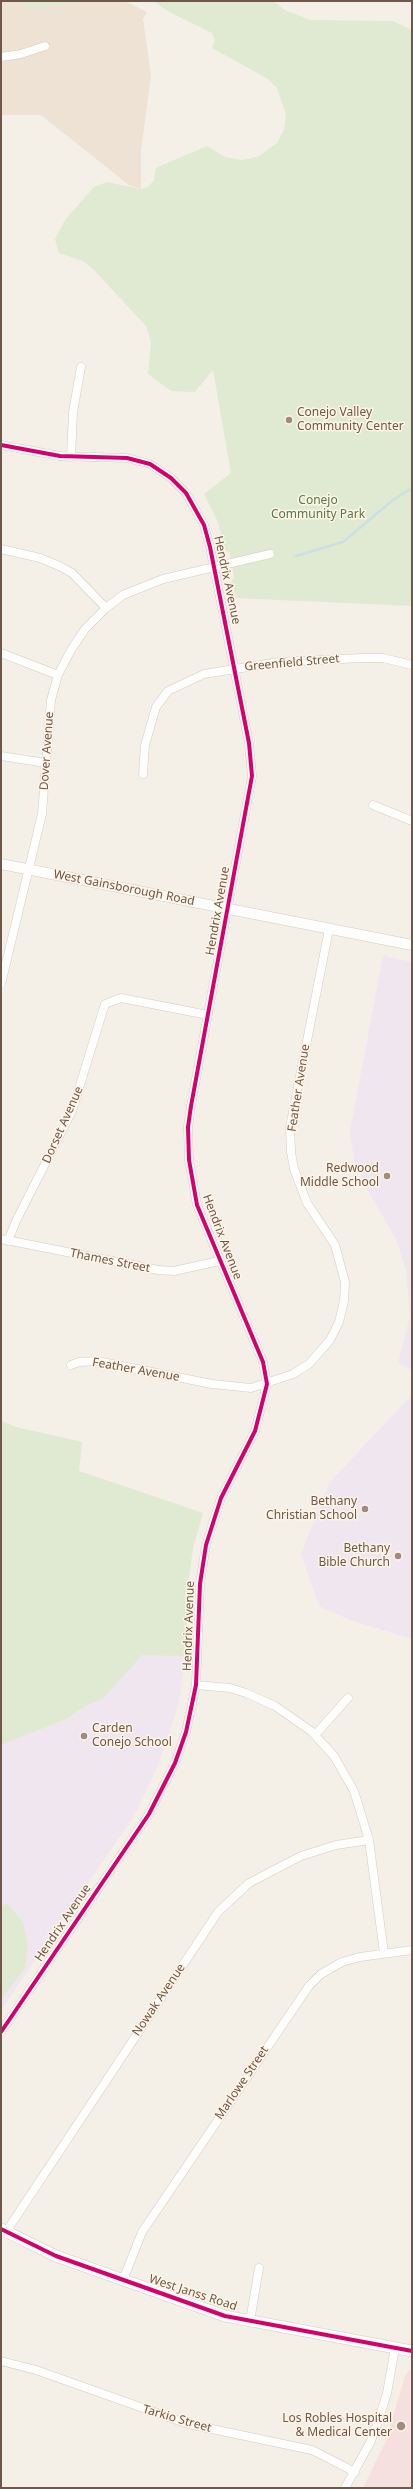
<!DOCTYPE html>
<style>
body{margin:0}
#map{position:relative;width:413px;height:2489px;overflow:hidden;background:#f4efe7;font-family:"Noto Sans",sans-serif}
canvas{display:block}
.frame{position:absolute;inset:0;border:2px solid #6f574a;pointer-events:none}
</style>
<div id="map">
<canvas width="413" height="2489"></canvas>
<div class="frame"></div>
</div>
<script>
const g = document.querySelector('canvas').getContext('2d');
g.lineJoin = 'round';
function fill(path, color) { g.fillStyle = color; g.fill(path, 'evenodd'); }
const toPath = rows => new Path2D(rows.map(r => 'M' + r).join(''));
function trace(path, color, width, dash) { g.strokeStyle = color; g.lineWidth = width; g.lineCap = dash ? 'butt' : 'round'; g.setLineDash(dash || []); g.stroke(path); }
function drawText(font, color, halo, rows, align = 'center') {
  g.font = font + ' "Noto Sans",sans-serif'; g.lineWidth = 3; g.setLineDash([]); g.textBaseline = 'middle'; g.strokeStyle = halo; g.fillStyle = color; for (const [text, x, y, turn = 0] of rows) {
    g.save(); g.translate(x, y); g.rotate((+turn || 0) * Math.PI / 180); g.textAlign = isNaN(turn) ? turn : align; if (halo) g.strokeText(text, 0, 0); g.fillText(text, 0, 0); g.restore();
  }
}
fill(toPath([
 [1,1,25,1,26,8,94,1,124,1,147,12,143,19,151,76,141,150,141,189,129,185,41,115,1,115]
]), '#ede2d4');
fill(toPath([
 [383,956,412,962,412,1370,398,1363,410,1316,406,1270,396,1239,368,1191,354,1160,350,1132],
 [412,1395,412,1639,350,1620,319,1606,301,1554,330,1482],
 [1,1421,16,1427,82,1442,79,1471,203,1513,193,1548,188,1585,186,1656,178,1707,158,1765,134,1816,1,2010]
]), '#f0e6ef');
fill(toPath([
 [409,2370,412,2371,412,2488,363,2488,386,2441,405,2376]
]), '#f6e0df');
fill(toPath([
 [25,1,94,1,26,9],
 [153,1,273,1,285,10,310,20,393,21,412,30,412,606,235,598,231,583,234,577,230,553,225,550,218,522,204,494,231,473,213,370,195,392,171,391,148,374,151,342,146,326,93,269,83,261,59,253,55,239,65,220,94,187,107,182,140,189,148,187,154,180,156,168,207,146,225,157,241,160,258,157,277,143,284,130,286,115,277,88,268,79,212,48,215,40,212,33,169,12],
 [1,1421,16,1427,82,1442,79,1471,203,1513,193,1548,188,1585,186,1656,142,1655,104,1698,87,1705,66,1719,1,1745],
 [7,1903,23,1922,28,1945,25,1968,1,1999,1,1907]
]), '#e0ead2');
trace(toPath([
 [296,556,343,542,393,500,412,488]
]), '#c9e1e3', 2.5);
const minor = toPath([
 [1,57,21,54,45,46],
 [1,445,60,456,127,458,150,464,171,478,186,493,204,525,210,547,249,743,252,776,191,1106,188,1127,189,1160,197,1205,263,1362,267,1384,255,1431,221,1498,206,1545,200,1584,196,1685,186,1732,175,1763,149,1814,1,2032],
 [71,457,73,412,81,367],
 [1,549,40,558,59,566,72,573,106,608],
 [1,653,58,675],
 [1,756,46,763],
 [143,774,145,745,156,707,168,691,204,674,279,662,362,658,383,658,412,665],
 [373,805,412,821],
 [1,984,42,814,51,700,58,675,71,650,85,629,106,608,123,595,163,579,270,554],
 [1,1239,158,1270,174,1271,219,1261],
 [8,1241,16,1221,72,1111,105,1004,121,998,208,1015],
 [71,1365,79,1362,97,1361,212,1384,251,1388,293,1374,309,1364,330,1340,339,1322,344,1301,345,1282,335,1245,307,1203,294,1169,291,1152,290,1127,329,929],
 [196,1685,230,1688,246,1693,275,1706,311,1731,334,1756,354,1791,369,1840,384,1953],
 [315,1735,348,1698],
 [6,2232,218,1912,249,1883,301,1856,336,1845,369,1840],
 [123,2280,142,2232,309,1986,321,1974,342,1962,360,1957,412,1950],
 [250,2321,259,2268],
 [1,2361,36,2370,188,2424,312,2450,355,2472],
 [345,2488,371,2441,379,2419,387,2393,395,2348]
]);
const tertiary = toPath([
 [1,864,412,945]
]);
const secondary = toPath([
 [1,2229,56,2256,225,2316,412,2351]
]);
trace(minor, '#d3ccc5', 9);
trace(tertiary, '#d3ccc5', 11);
trace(secondary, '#d3cbc4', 12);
trace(minor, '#fdfdfb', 8);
trace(tertiary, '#fdfdfb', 10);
trace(secondary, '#fdfdfb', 11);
trace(toPath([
 [1,445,60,456,127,458,150,464,171,478,186,493,204,525,210,547,249,743,252,776,191,1106,188,1127,189,1160,197,1205,263,1362,267,1384,255,1431,221,1498,206,1545,200,1584,196,1685,186,1732,175,1763,149,1814,1,2032],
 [1,2229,56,2256,225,2316,412,2351]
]), '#d6006c', 4);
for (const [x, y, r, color] of [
 [289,420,4,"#9e8c81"],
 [387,1176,4,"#9e8c81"],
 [365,1509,4,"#9e8c81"],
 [398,1556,4,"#9e8c81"],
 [84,1736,4,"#9e8c81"],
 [401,2426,5,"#9e8c81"]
]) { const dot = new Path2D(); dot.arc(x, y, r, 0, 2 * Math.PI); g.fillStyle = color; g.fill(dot); trace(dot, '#fef5e6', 1.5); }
drawText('12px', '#6f574a', '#fef5e6', [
 ["Conejo Valley",297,413,"left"],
 ["Community Center",297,427,"left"],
 ["Redwood",379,1169],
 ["Middle School",379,1183],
 ["Bethany",357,1502],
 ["Christian School",357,1516],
 ["Bethany",390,1549],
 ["Bible Church",390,1563],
 ["Carden",92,1729,"left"],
 ["Conejo School",92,1743,"left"],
 ["Los Robles Hospital",392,2419],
 ["& Medical Center",392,2433]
], 'right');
drawText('12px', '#547a45', '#fef5e6', [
 ["Conejo",318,501],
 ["Community Park",318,515]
]);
drawText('12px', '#6f574a', '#fef5e6', [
 ["Hendrix Avenue",227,580,78],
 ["Greenfield Street",292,663,-5],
 ["Dover Avenue",47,751,-86],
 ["West Gainsborough Road",124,888,11],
 ["Hendrix Avenue",218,911,-80],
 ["Feather Avenue",299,1088,-81],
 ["Dorset Avenue",63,1125,-66],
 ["Hendrix Avenue",222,1237,69],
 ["Thames Street",110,1261,11],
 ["Feather Avenue",136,1370,10],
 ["Hendrix Avenue",189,1626,-88],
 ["Hendrix Avenue",63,1923,-56],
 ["Nowak Avenue",159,2000,-56],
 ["Marlowe Street",242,2083,-56],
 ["West Janss Road",193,2293,18],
 ["Tarkio Street",177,2419,16]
]);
</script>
